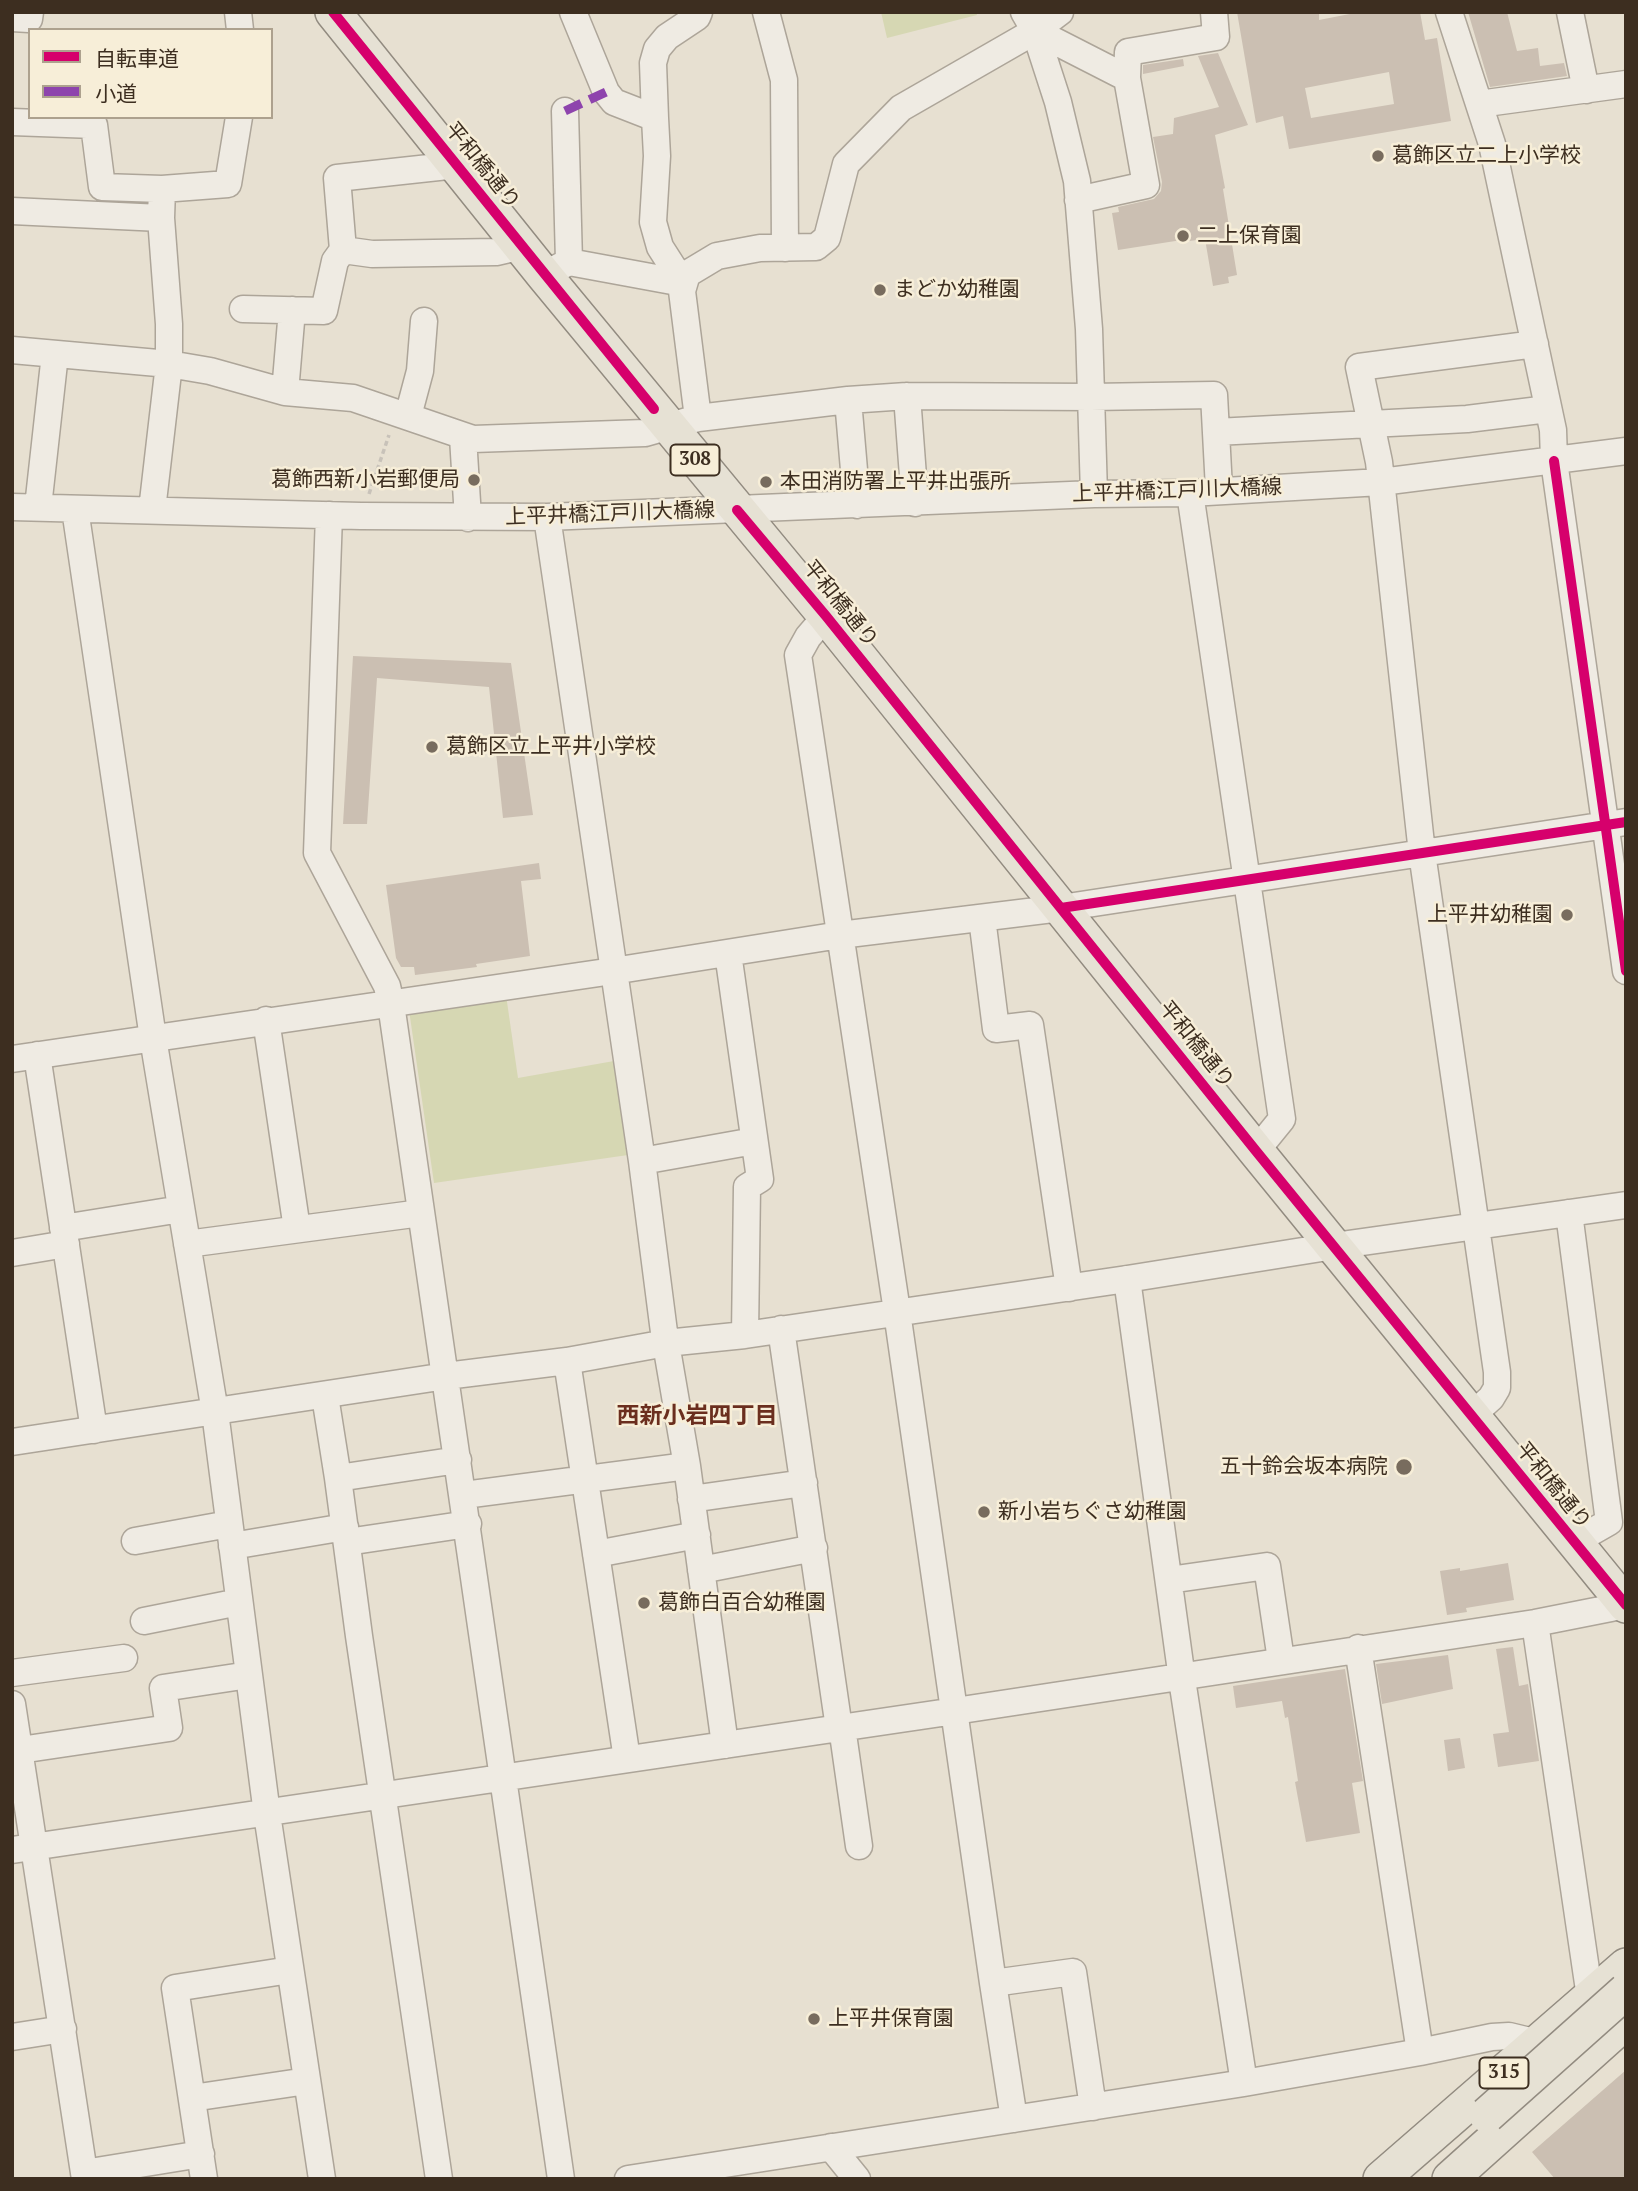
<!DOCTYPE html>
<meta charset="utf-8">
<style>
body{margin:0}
#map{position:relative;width:1638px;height:2191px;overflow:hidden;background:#e7e0d1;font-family:"PT Serif","Noto Sans JP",serif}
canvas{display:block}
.frame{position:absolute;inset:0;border:14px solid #3d2e20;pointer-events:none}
.legend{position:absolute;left:28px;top:28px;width:245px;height:91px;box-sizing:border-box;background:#f7eed8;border:2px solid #ada18e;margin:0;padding:9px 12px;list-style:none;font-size:21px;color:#3d2e20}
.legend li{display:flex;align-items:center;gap:14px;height:35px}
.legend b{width:35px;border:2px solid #ada18e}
</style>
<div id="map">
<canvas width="1638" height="2191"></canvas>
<div class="frame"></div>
<ul class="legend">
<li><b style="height:9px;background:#d6006c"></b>自転車道</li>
<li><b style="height:9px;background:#8e44ad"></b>小道</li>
</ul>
</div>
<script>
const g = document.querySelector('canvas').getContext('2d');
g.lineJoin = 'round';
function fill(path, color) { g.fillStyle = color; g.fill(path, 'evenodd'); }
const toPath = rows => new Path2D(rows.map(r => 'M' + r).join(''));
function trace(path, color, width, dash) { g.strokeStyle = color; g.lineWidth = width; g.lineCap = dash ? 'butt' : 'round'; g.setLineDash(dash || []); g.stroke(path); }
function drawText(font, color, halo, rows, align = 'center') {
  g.font = font + ' "PT Serif","Noto Sans JP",serif'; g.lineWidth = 5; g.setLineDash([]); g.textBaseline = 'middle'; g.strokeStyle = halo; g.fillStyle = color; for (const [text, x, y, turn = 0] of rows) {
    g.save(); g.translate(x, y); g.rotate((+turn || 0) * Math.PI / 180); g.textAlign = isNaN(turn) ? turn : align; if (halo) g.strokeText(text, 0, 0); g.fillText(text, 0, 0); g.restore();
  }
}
fill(toPath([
 [881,12,976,12,977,15,887,38],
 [505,988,518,1078,614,1061,628,1155,434,1183,408,1003]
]), '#d6d7b3');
fill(toPath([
 [1237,12,1319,12,1319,20,1360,12,1420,12,1425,40,1437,38,1451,121,1289,149,1283,116,1256,123],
 [1389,72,1394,104,1311,118,1305,88],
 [1468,12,1507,12,1517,51,1538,48,1540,66,1564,63,1567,76,1490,87],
 [1218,53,1248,125,1215,135,1225,188,1223,189,1237,275,1228,277,1229,283,1213,286,1205,239,1189,241,1188,239,1118,250,1112,213,1119,212,1118,207,1154,199,1161,191,1162,182,1153,137,1173,134,1174,118,1219,107,1198,56],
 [1183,59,1184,66,1143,74,1143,65],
 [353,656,511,663,533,815,503,818,489,687,377,678,367,824,343,824],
 [539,863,541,879,521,881,530,956,476,964,477,967,415,975,414,967,401,967,396,958,386,885],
 [1508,1563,1514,1600,1466,1608,1467,1612,1447,1615,1440,1571,1460,1568,1460,1571],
 [1513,1647,1519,1686,1528,1684,1539,1761,1498,1767,1493,1734,1509,1732,1496,1649],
 [1448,1655,1453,1689,1382,1704,1376,1664],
 [1345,1669,1363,1781,1352,1783,1360,1833,1306,1842,1295,1782,1298,1781,1288,1717,1285,1718,1282,1701,1236,1708,1233,1686],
 [1460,1738,1465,1768,1448,1771,1444,1740],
 [1626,2070,1626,2179,1555,2179,1532,2152]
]), '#cbbfb2');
const minor = toPath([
 [238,12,240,30],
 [573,12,606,92,614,102,655,118,657,156,653,222,660,247,683,283],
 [766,12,784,80,785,248],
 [1024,12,1035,31,1058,102,1077,181,1089,329,1094,494],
 [1449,12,1492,144,1553,430,1554,461,1626,971],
 [1570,12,1586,90],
 [12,18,29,19,30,12],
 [1035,31,1127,78,1128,52,1216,37,1214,12],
 [1479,104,1626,84],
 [565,111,569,262],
 [655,118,653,63,657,49,667,37,697,17,699,12],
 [12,122,94,125,102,187,162,189,228,184,239,117],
 [1078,200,1146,185,1127,78],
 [12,211,161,218],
 [343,250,372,254,496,252,522,246],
 [555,269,569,262,683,283],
 [243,309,324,311,335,261,343,250,337,178,457,165],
 [12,350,169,364,210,371,285,392,353,398,473,439,645,433,698,418,848,400,907,396,1091,397,1214,395,1219,489],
 [285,392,292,310],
 [907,396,915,503],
 [848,400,857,505],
 [408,416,420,371,424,321],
 [698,418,682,291,687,274,717,256,760,248,816,247,827,238,846,164,901,108,1035,31,1060,12],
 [1216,432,1467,419,1548,409],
 [463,437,468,518],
 [1190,493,1282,1119,1256,1151],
 [12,507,361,516,547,517,1094,494,1190,493,1381,482,1626,451],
 [38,507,55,354],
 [75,509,153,1038,215,1412,267,1814,322,2179],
 [152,510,169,364,169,324,161,218,162,189],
 [329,515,317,853,387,986,391,1004,561,2179],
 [547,517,642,1161,664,1332,687,1466,725,1745],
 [826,616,808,637,798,655,895,1298,993,1983,1014,2119],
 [982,918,996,1029,1030,1025,1069,1288],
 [728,953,760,1179,747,1187,745,1335],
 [266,1020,297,1229],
 [37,1055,94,1430],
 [12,1059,613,971,840,935,1061,908,1626,822],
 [642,1161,754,1141],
 [1569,1213,1609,1522,1574,1542],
 [63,1228,181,1209],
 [187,1244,421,1213],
 [12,1253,66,1244],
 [1127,1279,1183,1686,1244,2083],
 [781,1329,839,1728],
 [567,1361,627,1759],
 [325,1396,338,1478,458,1460],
 [1472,1415,1491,1398,1497,1388,1497,1372,1422,853,1379,462,1359,367,1535,344],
 [12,1442,446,1376,567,1361,666,1343,745,1335,1127,1279,1334,1246,1626,1205],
 [338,1478,359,1636,439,2179],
 [464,1495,687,1466],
 [691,1499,804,1483],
 [135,1541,229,1524],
 [347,1542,468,1524],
 [232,1546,345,1527],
 [596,1554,697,1535],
 [701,1570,814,1548],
 [1169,1580,1267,1566,1281,1660],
 [144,1621,239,1602],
 [1535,1623,1590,1997],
 [1358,1648,1420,2052],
 [12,1673,124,1658],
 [12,1704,85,2179],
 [842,1727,859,1846],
 [20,1750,169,1728,163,1688,249,1675],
 [12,1850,955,1711,1535,1623,1626,1605],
 [993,1983,1073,1972,1093,2107],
 [12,2037,63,2029],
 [192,2098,307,2081],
 [831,2147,857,2179],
 [84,2173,201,2154],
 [204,2179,175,1988,290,1970],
 [628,2179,1244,2083,1420,2052,1492,2037,1509,2036,1538,2043]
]);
const major = toPath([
 [333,12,544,275,826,616,1256,1151,1626,1605],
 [1381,2179,1626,1966],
 [1450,2179,1626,2021]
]);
trace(minor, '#ada599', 29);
trace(major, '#928b80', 38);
trace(toPath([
 [369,494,389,435]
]), '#c8c2b9', 3.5, [5, 3.5]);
trace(minor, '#efebe3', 26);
trace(major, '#e6e1d4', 35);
const majorBridge = toPath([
 [1487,2115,1626,1991]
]);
trace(majorBridge, '#928b80', 38, []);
trace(majorBridge, '#e6e1d4', 35);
trace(toPath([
 [565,111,606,92]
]), '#8e44ad', 9, [18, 9]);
trace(toPath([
 [333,12,654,409],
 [1554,461,1626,971],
 [737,510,826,616,1256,1151,1626,1605],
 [1061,908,1626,822]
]), '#d6006c', 10);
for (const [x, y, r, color] of [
 [1378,156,7,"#786c5e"],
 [1183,236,7,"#786c5e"],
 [880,290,7,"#786c5e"],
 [474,480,7,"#786c5e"],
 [766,482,7,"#786c5e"],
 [432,747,7,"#786c5e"],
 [1567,915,7,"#786c5e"],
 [1404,1467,9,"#786c5e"],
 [984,1512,7,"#786c5e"],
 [644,1603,7,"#786c5e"],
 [814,2019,7,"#786c5e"]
]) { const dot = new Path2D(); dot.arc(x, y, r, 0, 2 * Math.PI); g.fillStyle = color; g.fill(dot); trace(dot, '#f7eed8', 2.5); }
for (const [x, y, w] of [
 [695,460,49],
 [1504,2073,49]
]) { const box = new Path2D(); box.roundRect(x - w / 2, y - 15.5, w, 31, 5); g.fillStyle = '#f7eed8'; g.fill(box); trace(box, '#3d2e20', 2); }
drawText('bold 19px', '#3d2e20', null, [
 ["308",695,460],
 ["315",1504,2073]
]);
drawText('21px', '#3d2e20', '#f7eed8', [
 ["葛飾区立二上小学校",1392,156],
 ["二上保育園",1197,236],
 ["まどか幼稚園",894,290],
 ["葛飾西新小岩郵便局",460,480,"right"],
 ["本田消防署上平井出張所",780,482],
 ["葛飾区立上平井小学校",446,747],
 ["上平井幼稚園",1553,915,"right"],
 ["五十鈴会坂本病院",1388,1467,"right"],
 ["新小岩ちぐさ幼稚園",998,1512],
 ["葛飾白百合幼稚園",658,1603],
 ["上平井保育園",828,2019]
], 'left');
drawText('21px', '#3d2e20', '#f7eed8', [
 ["平和橋通り",482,166,51],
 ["上平井橋江戸川大橋線",1177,491,-2],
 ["上平井橋江戸川大橋線",610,514,-2],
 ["平和橋通り",840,604,51],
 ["平和橋通り",1196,1045,51],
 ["平和橋通り",1553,1486,51]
]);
drawText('bold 23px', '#6b2e1e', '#f7eed8', [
 ["西新小岩四丁目",697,1416]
]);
</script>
